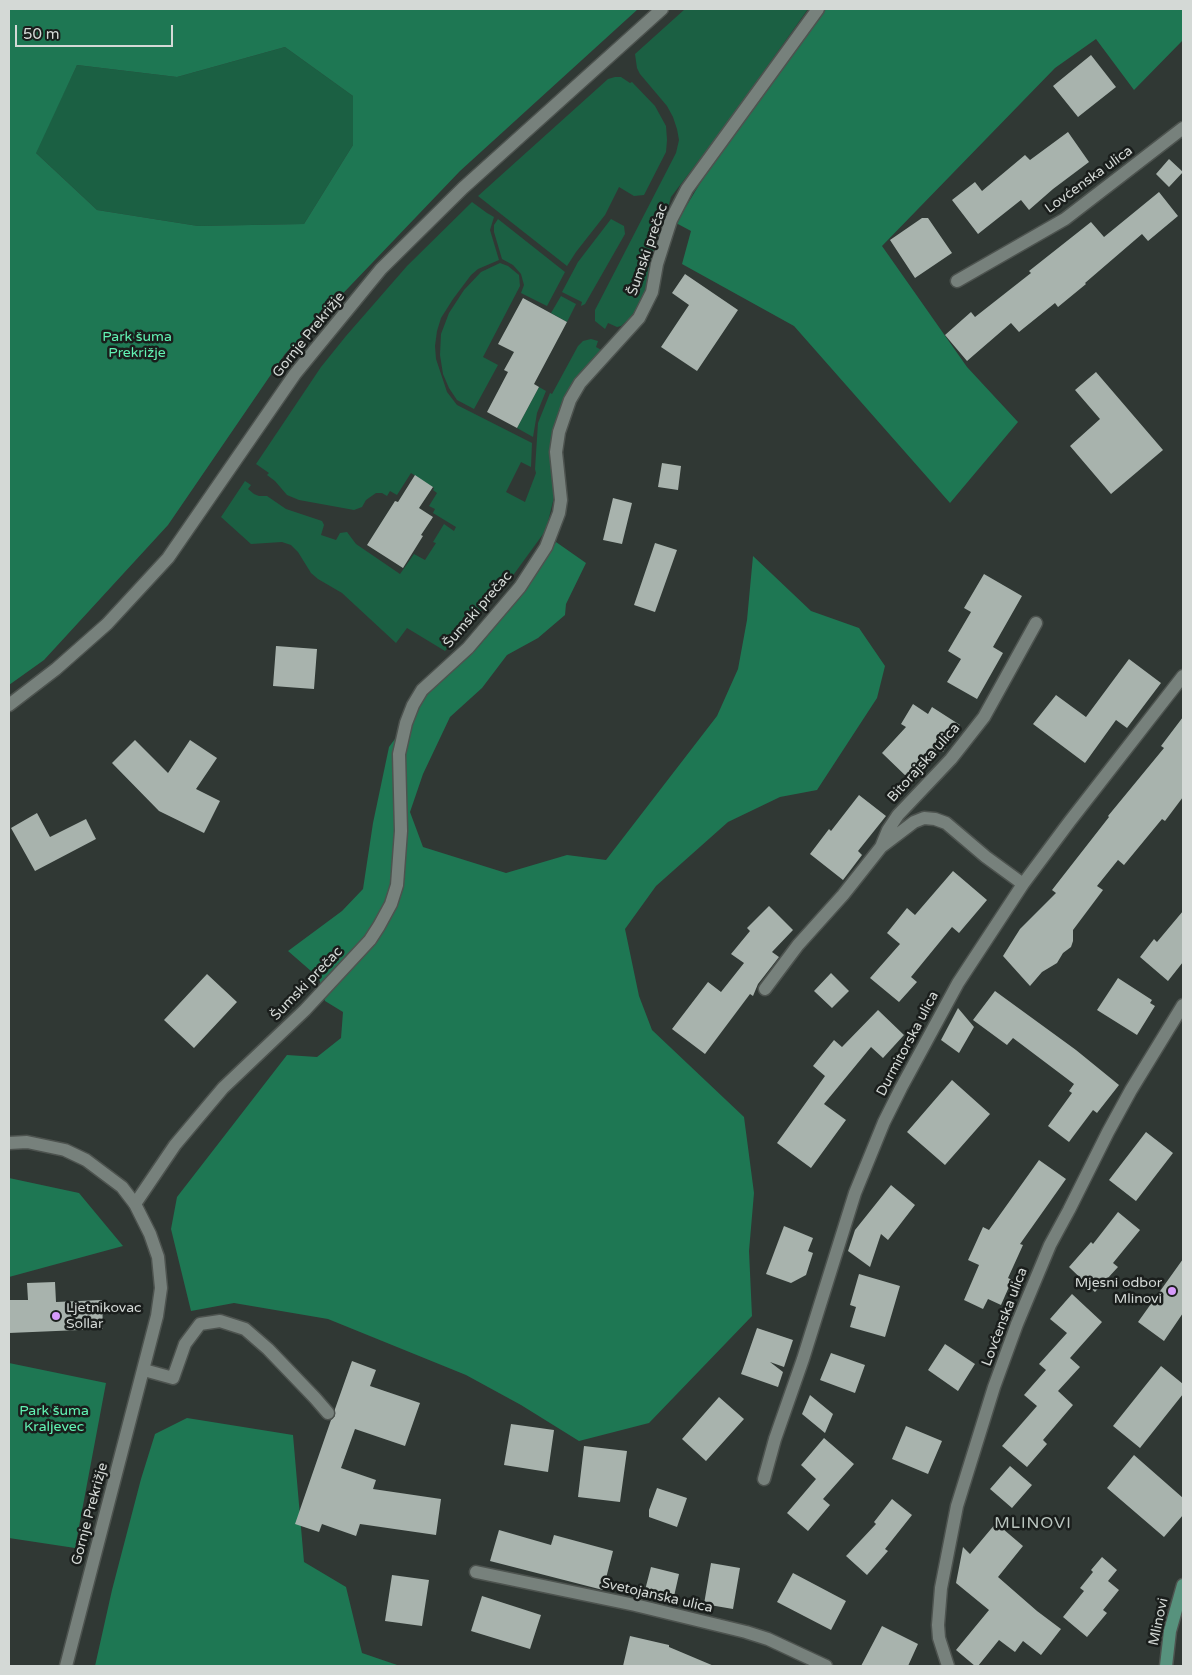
<!DOCTYPE html>
<meta charset="utf-8">
<style>
body{margin:0}
#map{position:relative;width:1192px;height:1675px;overflow:hidden;background:#303834;font-family:"Varela Round",sans-serif}
canvas{display:block}
.frame{position:absolute;inset:0;border:10px solid #d4d9d6;pointer-events:none}
.scale{position:absolute;left:15px;top:25px;width:158px;height:22px;box-sizing:border-box;border:2px solid #d4d9d6;border-top:0;padding-left:6px;font-size:15px;line-height:18px;white-space:nowrap;color:#d4d9d6;-webkit-text-stroke:4px #1a1e1c;paint-order:stroke}
</style>
<div id="map">
<canvas width="1192" height="1675"></canvas>
<div class="frame"></div>
<div class="scale">50 m</div>
</div>
<script>
const g = document.querySelector('canvas').getContext('2d');
g.lineJoin = 'round';
function fill(path, color) { g.fillStyle = color; g.fill(path, 'evenodd'); }
const toPath = rows => new Path2D(rows.map(r => 'M' + r).join(''));
function trace(path, color, width, dash) { g.strokeStyle = color; g.lineWidth = width; g.lineCap = dash ? 'butt' : 'round'; g.setLineDash(dash || []); g.stroke(path); }
function drawText(font, color, halo, rows, align = 'center') {
  g.font = font + ' "Varela Round",sans-serif'; g.lineWidth = 5; g.setLineDash([]); g.textBaseline = 'middle'; g.strokeStyle = halo; g.fillStyle = color; for (const [text, x, y, turn = 0] of rows) {
    g.save(); g.translate(x, y); g.rotate((+turn || 0) * Math.PI / 180); g.textAlign = isNaN(turn) ? turn : align; if (halo) g.strokeText(text, 0, 0); g.fillText(text, 0, 0); g.restore();
  }
}
fill(toPath([
 [685,9,808,9,722,130,671,197,645,292,639,306,629,319,621,326,617,327,608,323,605,329,595,321,595,310,676,153,679,140,677,129,673,117,667,106,640,74,637,68,635,54],
 [285,47,353,96,353,145,304,224,198,226,97,210,35,152,77,65,177,77],
 [615,77,621,77,630,83,632,82,655,106,666,126,667,140,666,152,644,195,634,196,619,187,605,215,576,252,567,266,478,196,608,79],
 [472,202,487,213,494,217,490,230,499,260,478,269,471,275,453,299,441,318,437,331,435,346,436,359,447,392,457,405,532,443,531,467,521,462,506,492,525,502,536,473,535,469,538,423,550,393,552,394,578,346,583,341,591,339,598,341,596,347,603,351,552,442,550,453,554,497,546,530,514,574,445,651,407,628,396,643,342,593,318,579,311,573,298,552,291,545,282,542,251,544,221,517,245,481,251,485,248,489,254,494,259,496,267,496,286,509,322,521,324,525,321,535,336,540,340,533,347,532,356,544,400,574,414,554,425,560,436,543,433,542,444,524,454,531,456,527,433,513,435,509,429,506,437,493,433,490,434,488,411,473,397,495,390,491,387,496,382,493,376,493,366,500,362,507,354,510,299,500,287,495,275,481,267,475,269,473,256,464,321,367,346,336,407,266],
 [498,219,565,272,547,306,521,293,524,285,521,274,513,265,502,259,494,232,494,225],
 [611,219,624,226,625,234,585,304,581,306,582,302,562,292,578,262],
 [500,263,508,266,519,275,520,286,483,357,498,365,474,409,457,400,449,388,443,374,440,355,441,334,449,313,464,290,481,272],
 [561,296,576,304,567,322,551,313],
 [539,387,546,391,537,413,533,437,517,428]
]), '#1b6043');
fill(toPath([
 [9,9,638,9,460,171,285,354,168,525,44,660,9,685],
 [285,47,353,96,353,145,304,224,198,226,97,210,36,153,77,65,177,77],
 [823,9,1183,9,1183,40,1134,90,1096,39,1055,68,882,246,967,367,1018,422,950,503,794,326,682,264,691,231,676,223,719,152],
 [556,542,586,563,566,604,565,615,538,638,507,655,482,688,450,717,423,774,410,812,423,847,506,873,567,855,606,860,717,716,738,669,747,620,753,556,811,611,859,628,885,666,877,698,817,790,780,797,728,822,656,886,625,929,639,996,652,1030,744,1117,754,1193,749,1251,752,1316,649,1423,579,1441,521,1405,466,1375,328,1319,234,1303,191,1311,171,1229,177,1197,287,1055,317,1057,341,1038,343,1012,325,1001,319,978,288,951,342,911,363,889,373,823,389,747,417,709,426,692,480,645,537,573],
 [9,1178,79,1193,123,1246,9,1277],
 [9,1363,106,1383,75,1548,9,1538],
 [187,1418,293,1435,304,1562,346,1587,362,1653,400,1666,126,1666,118,1665,118,1666,95,1666,112,1590,141,1479,155,1434]
]), '#1e7753');
fill(toPath([
 [1091,55,1116,87,1078,117,1053,86],
 [1068,132,1089,162,1053,189,1029,210,1021,200,978,234,952,200,975,182,982,191,1025,155,1030,160],
 [1169,159,1183,172,1169,187,1156,174],
 [1159,192,1178,216,1148,241,1142,234,1085,283,1086,284,1058,307,1055,303,1019,332,1011,323,967,361,945,335,971,312,975,317,1031,273,1029,271,1091,222,1104,237],
 [922,218,928,218,952,253,915,278,890,240],
 [685,274,738,310,697,371,661,347,689,305,672,293],
 [523,298,567,322,534,384,539,387,517,428,487,412,508,372,504,370,514,352,498,344],
 [1096,372,1163,450,1111,494,1070,446,1100,419,1075,390],
 [662,463,681,466,678,490,658,487],
 [415,475,433,487,419,508,433,517,421,535,423,536,403,568,367,545,395,501,398,502],
 [613,498,632,503,622,544,603,540],
 [655,543,677,550,655,612,634,605],
 [984,574,1022,596,993,647,1003,653,977,699,947,682,961,659,948,651,971,612,964,608],
 [276,646,317,649,314,689,273,686],
 [1129,659,1161,683,1127,728,1116,720,1085,763,1033,724,1056,695,1086,717],
 [913,704,928,714,932,707,960,725,943,752,938,748,909,779,882,753,906,727,901,724],
 [1183,717,1183,797,1165,821,1162,819,1124,865,1118,860,1097,886,1103,890,1073,930,1073,941,1071,947,1063,953,1057,963,1042,972,1030,986,1003,956,1020,929,1056,893,1052,890,1109,817,1108,816,1164,748,1161,746],
 [135,740,168,773,190,740,217,758,196,789,220,801,204,833,159,811,112,763],
 [859,795,886,816,858,851,862,855,843,880,810,854,829,829,831,831],
 [37,813,50,837,86,819,96,839,35,871,11,828],
 [953,871,987,900,959,933,952,927,911,977,917,982,899,1002,870,978,900,944,887,933,907,908,915,915],
 [769,906,793,930,772,952,779,957,758,984,753,996,750,994,705,1054,672,1029,708,982,721,992,744,963,731,954,750,931,747,928],
 [1183,911,1183,962,1168,981,1140,957,1154,939,1157,942],
 [831,973,849,991,832,1008,814,991],
 [207,974,237,1002,194,1048,164,1020],
 [1118,978,1152,1000,1150,1003,1155,1006,1137,1035,1097,1010],
 [995,991,1076,1050,1119,1085,1097,1113,1093,1110,1069,1142,1048,1126,1072,1093,1069,1091,1074,1084,1013,1038,1007,1045,973,1020],
 [958,1008,974,1027,959,1053,941,1040],
 [878,1010,904,1035,883,1058,871,1047,824,1104,846,1120,811,1168,777,1143,825,1076,813,1066,834,1040,842,1047],
 [952,1080,990,1114,945,1165,907,1132],
 [1146,1132,1173,1153,1136,1201,1109,1180],
 [1039,1160,1066,1179,1020,1244,1023,1245,1008,1278,1012,1280,1001,1305,988,1299,983,1309,964,1300,979,1265,968,1260,983,1227,989,1230],
 [891,1185,915,1205,888,1240,881,1234,870,1267,848,1251,855,1230],
 [1118,1212,1140,1230,1113,1263,1118,1267,1095,1292,1069,1267,1091,1242,1093,1244],
 [784,1226,813,1238,808,1251,813,1253,806,1275,791,1283,766,1274],
 [1183,1259,1183,1313,1164,1341,1138,1322],
 [859,1274,900,1286,885,1337,850,1327,856,1307,850,1305],
 [55,1282,56,1302,102,1300,103,1329,9,1333,9,1300,28,1300,27,1283],
 [1072,1294,1102,1322,1070,1358,1080,1367,1058,1391,1073,1405,1043,1440,1047,1444,1027,1467,1002,1446,1037,1406,1024,1395,1046,1370,1039,1364,1067,1333,1050,1319],
 [757,1328,793,1340,784,1367,770,1362,783,1372,778,1387,741,1374],
 [945,1344,975,1364,958,1391,928,1370],
 [831,1353,865,1365,855,1393,820,1380],
 [352,1361,376,1370,370,1386,420,1403,405,1446,355,1429,341,1468,376,1480,373,1489,441,1499,436,1535,360,1524,356,1536,322,1524,319,1532,295,1524,331,1420,335,1416,335,1409],
 [1161,1366,1183,1384,1183,1394,1140,1448,1113,1426],
 [810,1395,833,1414,825,1433,802,1414],
 [719,1397,744,1419,706,1461,682,1439],
 [511,1424,554,1430,548,1472,504,1465],
 [906,1426,942,1441,928,1474,892,1459],
 [824,1438,854,1464,823,1499,830,1505,808,1531,787,1513,816,1479,801,1465],
 [584,1446,627,1451,620,1502,578,1497],
 [1134,1455,1183,1498,1183,1515,1164,1537,1107,1488],
 [1010,1466,1032,1485,1012,1508,990,1489],
 [657,1488,687,1498,677,1527,649,1517,649,1510],
 [892,1499,912,1515,885,1549,888,1551,867,1575,846,1556,876,1524,874,1522],
 [996,1523,1023,1546,998,1577,1037,1611,1061,1629,1041,1655,1023,1641,1015,1652,999,1640,978,1666,975,1666,956,1650,989,1610,956,1583,963,1547,970,1554],
 [499,1530,551,1545,554,1535,613,1551,603,1590,490,1561],
 [1102,1557,1117,1570,1108,1581,1119,1590,1103,1610,1107,1613,1087,1637,1063,1617,1084,1591,1080,1588,1093,1572,1091,1570],
 [711,1563,740,1568,733,1609,704,1604],
 [651,1567,679,1574,673,1601,644,1594],
 [793,1573,846,1601,831,1630,777,1602],
 [392,1575,429,1580,422,1626,385,1621],
 [482,1596,541,1615,530,1649,471,1631],
 [882,1626,918,1644,908,1666,861,1666],
 [630,1636,669,1645,669,1647,714,1666,623,1666]
]), '#a8b3ad');
const minor = toPath([
 [957,281,1065,219,1183,128],
 [881,847,888,830,898,815,951,759,984,717,1036,623],
 [765,989,798,945,843,895,881,847,914,822,924,818,935,819,946,823,986,857,1023,884],
 [135,1204,175,1145,223,1088,305,1010,370,940,379,926,391,904,397,885,401,831,399,754,406,723,413,705,422,690,468,648,520,587,546,547,559,513,561,500,556,452,559,432,570,400,580,383,639,318,652,292,657,264,671,220,687,189,818,9],
 [144,1370,173,1378,185,1344,200,1324,220,1321,245,1329,268,1349,315,1398,328,1413],
 [764,1479,775,1439,803,1359,855,1193,884,1122,901,1088,958,983,1023,884,1070,821,1183,676],
 [476,1572,635,1605,746,1632,768,1639,826,1666],
 [948,1666,939,1638,938,1625,941,1588,957,1506,994,1387,1017,1324,1050,1245,1069,1210,1108,1132,1131,1090,1183,1005]
]);
const tertiary = toPath([
 [9,705,56,669,107,624,168,558,295,374,381,269,463,188,662,9],
 [9,1143,27,1142,65,1150,86,1160,122,1187,135,1204,150,1234,158,1257,161,1288,157,1316,66,1666]
]);
const secondary = toPath([
 [1166,1666,1170,1631,1183,1585]
]);
trace(minor, '#4d534f', 15);
trace(tertiary, '#4d534f', 15);
trace(secondary, '#4d534f', 15);
trace(minor, '#77817c', 12);
trace(tertiary, '#77817c', 12);
trace(secondary, '#57927d', 12);
for (const [x, y, r, color] of [
 [1172,1291,5,"#d69bfa"],
 [56,1316,5,"#d69bfa"]
]) { const dot = new Path2D(); dot.arc(x, y, r, 0, 2 * Math.PI); g.fillStyle = color; g.fill(dot); trace(dot, '#1a1e1c', 2); }
drawText('14px', '#d4d9d6', '#1a1e1c', [
 ["Lovćenska ulica",1089,180,-36],
 ["Šumski prečac",648,250,-71],
 ["Gornje Prekrižje",309,335,-51],
 ["Šumski prečac",478,610,-49],
 ["Bitorajska ulica",924,763,-48],
 ["Šumski prečac",307,984,-46],
 ["Durmitorska ulica",908,1044,-62],
 ["Lovćenska ulica",1005,1317,-69],
 ["Gornje Prekrižje",90,1514,-75],
 ["Svetojanska ulica",657,1596,13],
 ["Mlinovi",1159,1622,-78]
]);
drawText('14px', '#62f4b4', '#1a1e1c', [
 ["Park šuma",137,337],
 ["Prekrižje",137,353],
 ["Park šuma",54,1411],
 ["Kraljevec",54,1427]
]);
drawText('14px', '#d4d9d6', '#1a1e1c', [
 ["Mjesni odbor",1162,1283],
 ["Mlinovi",1162,1299],
 ["Ljetnikovac",66,1308,"left"],
 ["Sollar",66,1324,"left"]
], 'right');
g.letterSpacing = '1px';
drawText('16px', '#bbc6c0', '#1a1e1c', [
 ["MLINOVI",1033,1524]
]);
g.letterSpacing = '0px';
</script>
